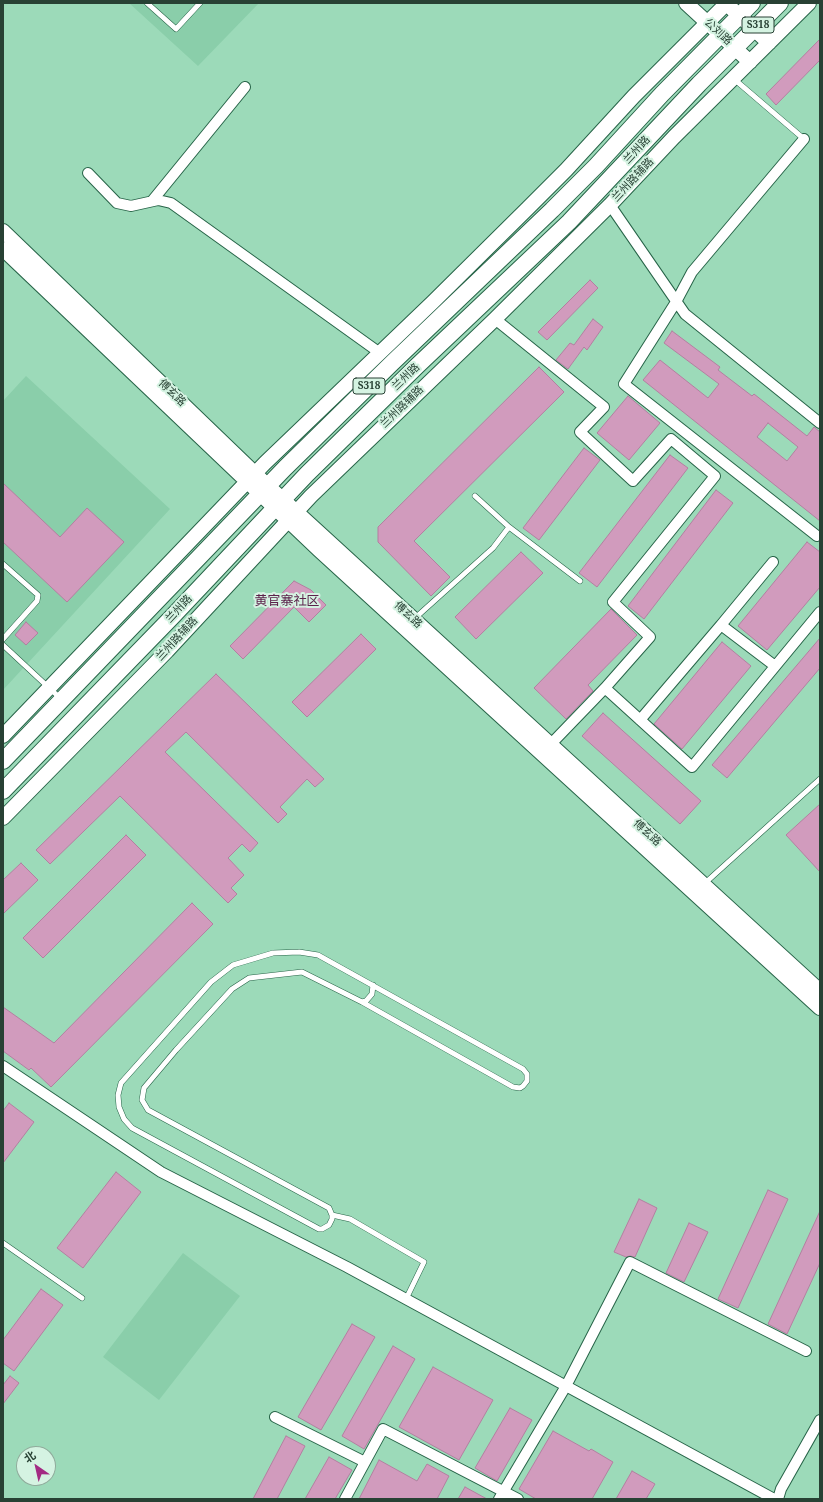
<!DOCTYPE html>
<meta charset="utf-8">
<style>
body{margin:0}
#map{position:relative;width:823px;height:1502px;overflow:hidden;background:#9cdab9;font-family:"Noto Serif","Noto Sans SC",serif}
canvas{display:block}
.frame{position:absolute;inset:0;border:4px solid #284134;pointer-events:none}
.north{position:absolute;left:16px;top:1446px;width:40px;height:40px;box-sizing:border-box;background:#d5f3e2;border:1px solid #90ac9c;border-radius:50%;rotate:326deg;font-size:11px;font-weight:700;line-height:16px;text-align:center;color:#284134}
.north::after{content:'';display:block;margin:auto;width:14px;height:18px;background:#a32b83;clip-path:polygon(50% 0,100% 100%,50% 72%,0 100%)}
</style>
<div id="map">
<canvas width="823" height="1502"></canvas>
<div class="frame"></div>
<div class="north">北</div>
</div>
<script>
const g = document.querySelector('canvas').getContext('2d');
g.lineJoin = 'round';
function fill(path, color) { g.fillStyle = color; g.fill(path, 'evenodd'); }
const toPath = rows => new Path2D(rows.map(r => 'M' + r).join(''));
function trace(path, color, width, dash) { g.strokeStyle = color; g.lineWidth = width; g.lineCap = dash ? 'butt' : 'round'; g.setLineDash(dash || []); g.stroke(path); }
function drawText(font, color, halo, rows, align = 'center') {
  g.font = font + ' "Noto Serif","Noto Sans SC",serif'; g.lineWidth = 4; g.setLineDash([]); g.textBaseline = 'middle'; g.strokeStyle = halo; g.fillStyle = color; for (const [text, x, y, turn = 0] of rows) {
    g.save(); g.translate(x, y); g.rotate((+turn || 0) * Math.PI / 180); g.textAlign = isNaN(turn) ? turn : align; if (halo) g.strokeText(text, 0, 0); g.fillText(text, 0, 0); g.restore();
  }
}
fill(toPath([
 [129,3,259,3,198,66],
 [26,376,170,509,3,690,3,401],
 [183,1253,240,1296,159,1400,103,1357]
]), '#8aceaa');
const building = toPath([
 [820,39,820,60,776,105,766,94,820,39],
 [590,280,598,288,547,340,538,332,590,280],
 [593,319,603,327,587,350,584,347,568,369,556,360,570,343,574,345,593,319],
 [672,331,720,367,718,370,752,396,754,394,807,436,814,427,820,432,820,521,643,380,660,360,708,398,719,384,664,343,672,331],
 [768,423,798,447,787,461,757,437,768,423],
 [539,367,564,392,414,541,450,577,431,596,378,542,378,527,539,367],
 [628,396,660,423,629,460,597,433,628,396],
 [584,448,600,460,539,540,523,528,584,448],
 [670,455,688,468,597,587,579,573,670,455],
 [3,483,60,537,87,508,124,542,67,602,3,542,3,483],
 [716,490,733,503,644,619,628,606,716,490],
 [807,542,820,552,820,587,767,650,738,626,807,542],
 [521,552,543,573,476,639,455,617,521,552],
 [294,581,311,590,326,605,309,622,294,607,243,659,230,646,294,581],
 [611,609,637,635,588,685,593,691,566,719,534,688,611,609],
 [26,622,38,633,26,645,15,635,26,622],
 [361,634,376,649,307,717,292,702,361,634],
 [820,638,820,668,727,778,712,765,820,638],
 [722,642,751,666,682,749,654,724,722,642],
 [216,674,324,779,315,787,307,779,280,807,287,814,278,823,186,732,165,752,258,843,250,852,242,844,228,858,244,875,231,888,237,894,228,903,120,796,50,864,36,850,216,674],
 [603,713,701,801,680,824,582,736,603,713],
 [820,804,820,872,786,835,820,804],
 [126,835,146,855,43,958,23,938,126,835],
 [21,863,38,880,3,914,3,880,21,863],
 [192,903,213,924,51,1087,31,1068,29,1070,3,1051,3,1007,54,1043,192,903],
 [9,1103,34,1122,3,1163,3,1111,9,1103],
 [116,1172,141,1192,83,1268,57,1248,116,1172],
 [768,1190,788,1199,738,1308,718,1299,768,1190],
 [639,1199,657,1208,635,1257,630,1256,626,1257,614,1252,639,1199],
 [820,1211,820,1263,787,1334,768,1324,820,1211],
 [689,1223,708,1232,684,1282,666,1273,689,1223],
 [41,1289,63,1305,14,1371,3,1363,3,1340,41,1289],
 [352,1324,375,1337,321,1430,298,1417,352,1324],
 [393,1346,415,1359,364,1449,342,1436,393,1346],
 [433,1367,493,1400,459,1460,399,1427,433,1367],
 [10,1376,19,1383,3,1404,3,1385,10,1376],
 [510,1408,532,1420,497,1481,475,1468,510,1408],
 [553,1431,589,1451,591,1449,613,1462,592,1499,536,1499,519,1489,553,1431],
 [286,1436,305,1446,277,1499,253,1499,286,1436],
 [329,1457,352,1470,335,1499,305,1499,329,1457],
 [379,1460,417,1481,427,1464,449,1476,437,1499,359,1499,379,1460],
 [632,1471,655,1484,646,1499,616,1499,632,1471],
 [465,1487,487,1499,458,1499,465,1487]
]);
fill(building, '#d19bbd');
trace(building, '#b37fa0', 1);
const lane = toPath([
 [147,3,176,29,200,3],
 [734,79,804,139],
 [475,496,509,527,580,581],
 [3,564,38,595,37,601,3,639],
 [414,619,493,548,509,527],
 [3,645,60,698],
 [704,884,820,779],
 [299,952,318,955,523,1069,527,1074,527,1081,523,1086,520,1088,513,1087,362,1002,302,972,249,978,232,989,176,1050,144,1088,142,1100,148,1110,329,1208,332,1215,332,1219,329,1225,322,1229,319,1229,132,1128,124,1119,119,1107,118,1095,121,1083,211,982,233,965,273,953,299,952],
 [362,1002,366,1001,372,994,373,985],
 [332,1215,350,1219,424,1262,406,1299],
 [3,1243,82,1298]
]);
const street = toPath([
 [804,139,692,272,676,302,624,384,817,536],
 [88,173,117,203,131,206,158,200,171,203,380,353],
 [152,201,245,87],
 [610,205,685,314,820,423],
 [495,319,604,407,580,432,633,481,671,439,715,476,613,602,650,637,605,688,550,745],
 [721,625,773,562],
 [605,688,692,767,820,612],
 [640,720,721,625,775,666],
 [3,1066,161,1172,347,1267,774,1499],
 [275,1417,365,1462],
 [345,1499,383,1429,518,1499],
 [499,1499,566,1386,630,1262,806,1351],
 [778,1499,781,1489,820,1420]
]);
const secondary = toPath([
 [686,3,750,62],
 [731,8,769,43],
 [3,231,268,486,820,991],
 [3,249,319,550,820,1008],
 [3,736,265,463,433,302,528,208,566,170,634,96,727,3],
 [3,818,167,651,311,496,495,319,610,205,674,137,809,3]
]);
const primary = toPath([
 [3,761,285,468,392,363,552,210,596,166,662,94,752,3],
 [3,791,172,617,307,474,417,366,569,222,699,84,780,3]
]);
trace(lane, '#276448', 6);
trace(street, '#276448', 12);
trace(secondary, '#276448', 16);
trace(primary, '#276448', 18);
trace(lane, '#fff', 5);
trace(street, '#fff', 10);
trace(secondary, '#fff', 14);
trace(primary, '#fff', 16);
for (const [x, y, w] of [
 [758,25,32],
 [369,386,32]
]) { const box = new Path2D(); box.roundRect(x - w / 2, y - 8, w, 16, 3); g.fillStyle = '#d5f3e2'; g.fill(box); trace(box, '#284134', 1); }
drawText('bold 10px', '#284134', null, [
 ["S318",758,25],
 ["S318",369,386]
]);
drawText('11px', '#284134', '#d5f3e2', [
 ["公刘路",718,32,43],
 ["兰州路",637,150,-47],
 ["兰州路辅路",633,180,-47],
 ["兰州路",406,377,-44],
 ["傅玄路",172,393,44],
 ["兰州路辅路",402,407,-44],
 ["兰州路",179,609,-47],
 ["傅玄路",408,615,43],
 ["兰州路辅路",177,639,-47],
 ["傅玄路",647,833,42]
]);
drawText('13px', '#5c224b', '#d5f3e2', [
 ["黄官寨社区",287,601]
]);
</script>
